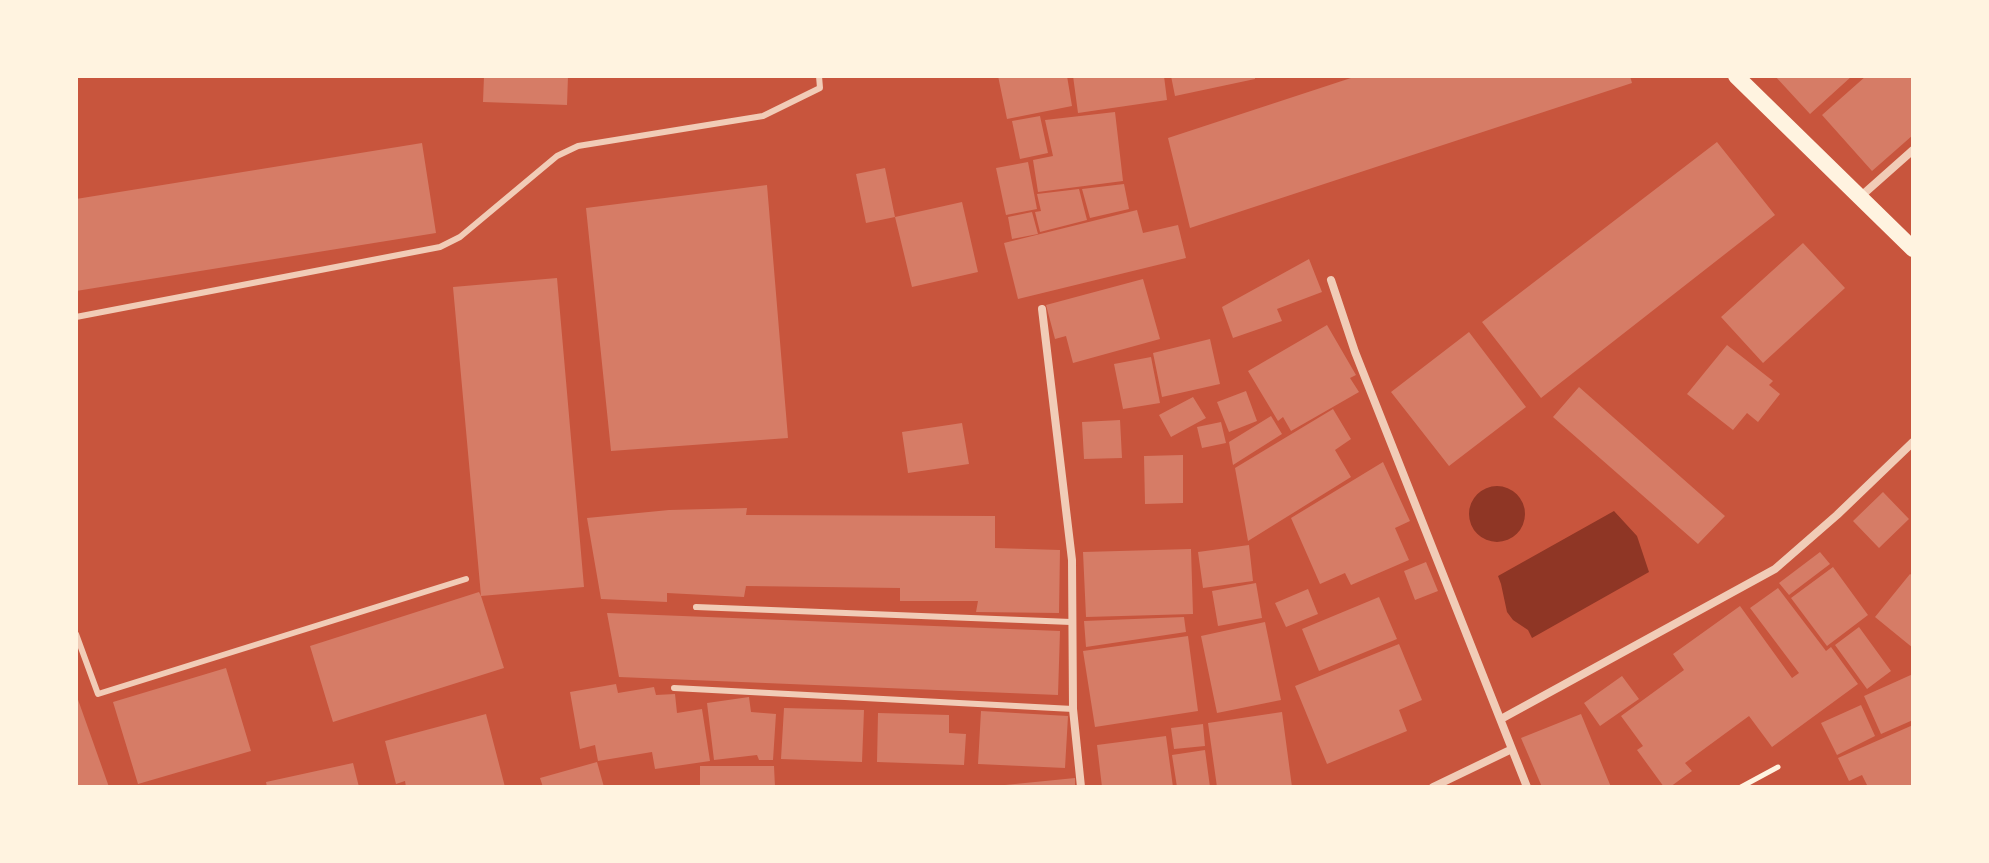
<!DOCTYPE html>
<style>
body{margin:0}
#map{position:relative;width:1989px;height:863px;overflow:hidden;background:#c8553d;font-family:Poppins,sans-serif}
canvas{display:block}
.frame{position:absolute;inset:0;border:78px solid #fff3e0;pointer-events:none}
</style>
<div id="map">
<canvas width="1989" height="863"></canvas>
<div class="frame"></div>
</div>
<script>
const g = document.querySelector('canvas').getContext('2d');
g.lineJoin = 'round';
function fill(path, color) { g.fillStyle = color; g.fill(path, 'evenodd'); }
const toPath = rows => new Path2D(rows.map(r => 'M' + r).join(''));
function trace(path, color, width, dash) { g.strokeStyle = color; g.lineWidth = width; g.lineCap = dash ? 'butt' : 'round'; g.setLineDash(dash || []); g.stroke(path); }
fill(toPath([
 '1469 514a28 28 0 1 1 56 0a28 28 0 1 1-56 0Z',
 [1614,511,1637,536,1649,572,1532,638,1528,630,1513,620,1507,612,1501,584,1498,576]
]), '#8f3625');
fill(toPath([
 [484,76,568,76,567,105,483,102],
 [998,76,1067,76,1072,106,1007,119],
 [1073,76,1164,76,1167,100,1078,113],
 [1171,76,1255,76,1255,79,1175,96],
 [1357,76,1630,76,1632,83,1190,228,1168,138],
 [1775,76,1852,76,1810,114],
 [1866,76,1913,76,1913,135,1872,171,1822,115],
 [1115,112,1123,181,1038,192,1033,160,1053,156,1045,120],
 [1040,116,1048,153,1020,159,1012,121],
 [1717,142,1775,215,1541,398,1482,322],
 [422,143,436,233,76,291,76,199],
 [1028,162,1037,209,1006,215,996,168],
 [885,168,895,217,866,223,856,174],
 [1124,184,1129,209,1090,218,1082,189],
 [767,185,788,438,611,451,586,208],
 [1079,189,1087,220,1040,232,1035,212,1041,211,1037,194],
 [962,202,978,272,912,287,895,217],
 [1137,210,1143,233,1178,225,1186,258,1018,299,1004,243],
 [1032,212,1038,234,1012,239,1008,217],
 [1803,243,1845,288,1763,363,1721,317],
 [1309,259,1322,292,1277,309,1282,321,1233,338,1222,307],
 [557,278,584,587,481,596,504,668,333,722,310,646,479,592,481,596,453,287],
 [1143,279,1160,339,1073,363,1066,336,1055,339,1046,305],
 [1327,325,1356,375,1350,378,1359,392,1291,431,1283,417,1278,421,1248,371],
 [1469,332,1526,407,1449,466,1391,392],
 [1210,339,1220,384,1162,397,1153,353],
 [1727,345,1773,381,1769,385,1780,394,1758,422,1747,413,1733,430,1687,394],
 [1151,357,1160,403,1123,409,1114,364],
 [1579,387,1725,516,1698,544,1553,417],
 [1246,391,1257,421,1229,432,1217,402],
 [1193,397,1206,418,1171,437,1159,415],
 [1333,409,1351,439,1335,450,1351,477,1248,541,1235,468],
 [1271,416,1282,434,1233,465,1229,442],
 [1120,420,1122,458,1084,459,1082,422],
 [1221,422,1226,443,1202,448,1197,427],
 [962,423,969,464,908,473,902,432],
 [1183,455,1183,503,1145,504,1144,456],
 [1383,462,1410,521,1395,528,1409,560,1351,585,1345,573,1320,584,1291,518],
 [1883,492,1909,519,1879,548,1853,521],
 [747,508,746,515,995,516,995,548,1060,550,1059,613,976,612,978,601,900,601,900,588,746,586,744,597,667,593,667,602,601,599,587,518,669,510],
 [1249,545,1253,581,1203,588,1198,552],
 [1191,549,1193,614,1086,617,1083,552],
 [1820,552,1830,564,1789,595,1779,583],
 [1426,562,1438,591,1415,600,1404,571],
 [1833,567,1868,615,1827,646,1791,598],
 [1910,574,1913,576,1913,648,1875,617],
 [1256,583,1262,618,1218,626,1212,591],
 [1778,588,1826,651,1831,647,1858,684,1772,747,1749,716,1685,763,1692,771,1670,787,1664,787,1637,750,1643,746,1621,716,1684,670,1673,654,1740,606,1792,678,1799,673,1750,608],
 [1308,589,1318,614,1286,627,1275,603],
 [1379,597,1397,639,1319,671,1302,629],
 [607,613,1060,631,1058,695,619,677],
 [1184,617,1186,632,1086,647,1084,621],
 [1265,622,1281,700,1217,713,1201,636],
 [1859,627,1891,671,1867,689,1835,645],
 [1188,636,1198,711,1095,727,1083,651],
 [1399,644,1422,700,1399,710,1407,731,1327,764,1295,686],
 [226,668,251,751,138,784,113,702],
 [1913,674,1913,720,1881,734,1864,696],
 [1622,676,1639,699,1600,726,1584,703],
 [616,684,618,693,654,687,656,695,675,694,677,713,702,709,710,761,655,769,652,752,598,761,595,745,580,749,570,692],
 [76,694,109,787,76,787],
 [749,697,751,712,776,714,773,760,759,760,757,755,714,760,707,703],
 [1861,705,1875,736,1837,755,1821,723],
 [784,708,864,710,862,762,781,759],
 [981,711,1068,716,1065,768,978,764],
 [1282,712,1292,787,1217,787,1208,723],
 [878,713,949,715,949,733,966,734,964,765,877,762],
 [486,714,505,787,406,787,405,781,396,784,385,741],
 [1581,714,1611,787,1542,787,1521,738],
 [1203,724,1205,746,1174,749,1171,728],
 [1913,725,1913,787,1868,787,1862,775,1849,781,1838,758],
 [1166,736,1173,787,1102,787,1097,745],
 [1205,750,1210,787,1177,787,1172,755],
 [597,762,604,787,543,787,540,778],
 [353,763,359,787,267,787,266,782],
 [700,766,774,766,775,787,700,787],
 [1075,778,1075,787,1005,787,1005,785]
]), '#d67c66');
trace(toPath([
 [1741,787,1778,767]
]), '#fff3e0', 5);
trace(toPath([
 [76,317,440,247,460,237,557,156,578,146,763,116,820,88,819,76],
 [696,607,1071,622],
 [76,634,98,694,466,579],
 [674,688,1073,709]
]), '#f1ccb7', 6);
trace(toPath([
 [1860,197,1913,150],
 [1331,280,1355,352,1527,787],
 [1042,309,1072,560,1073,709,1081,787],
 [1501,719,1775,569,1837,515,1913,442],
 [1433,787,1512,749]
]), '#f1ccb7', 8);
trace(toPath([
 [1736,76,1913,249]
]), '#fff3e0', 16);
</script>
